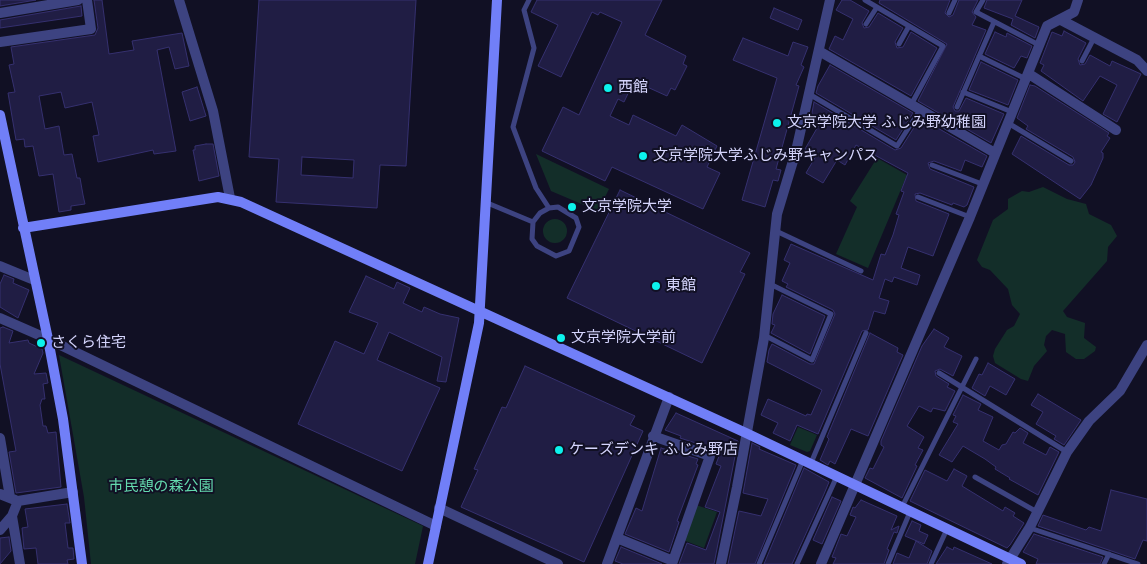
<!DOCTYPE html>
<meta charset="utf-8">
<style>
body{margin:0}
canvas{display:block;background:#111024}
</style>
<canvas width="1147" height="564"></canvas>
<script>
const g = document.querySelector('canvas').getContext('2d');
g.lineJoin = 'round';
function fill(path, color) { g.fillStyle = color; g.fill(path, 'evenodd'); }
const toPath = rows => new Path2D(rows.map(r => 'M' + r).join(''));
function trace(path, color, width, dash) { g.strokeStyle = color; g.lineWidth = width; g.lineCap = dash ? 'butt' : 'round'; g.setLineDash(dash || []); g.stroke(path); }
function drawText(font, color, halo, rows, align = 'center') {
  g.font = font + ' Poppins,"Noto Sans JP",sans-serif'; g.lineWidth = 4; g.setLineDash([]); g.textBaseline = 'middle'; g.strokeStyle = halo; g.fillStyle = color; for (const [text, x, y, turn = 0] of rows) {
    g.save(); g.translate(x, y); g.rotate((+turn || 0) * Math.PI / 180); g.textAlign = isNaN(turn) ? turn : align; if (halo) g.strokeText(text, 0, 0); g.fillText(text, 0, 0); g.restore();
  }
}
fill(toPath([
 [536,154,609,189,598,211,551,191],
 [877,158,907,175,868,268,836,254,857,207,850,201],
 [1043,187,1067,199,1086,204,1089,214,1111,225,1117,236,1108,247,1107,261,1063,311,1067,317,1085,323,1084,338,1096,347,1095,351,1084,359,1076,359,1066,352,1065,334,1052,330,1046,336,1044,345,1047,351,1034,366,1028,381,1021,379,995,363,993,356,995,349,1007,330,1014,326,1020,314,1012,305,1008,289,990,270,982,267,977,260,993,220,1008,209,1008,199,1022,191,1029,192],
 '543 231a12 12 0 1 1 24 0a12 12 0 1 1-24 0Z',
 [59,355,423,526,415,564,91,564,84,497],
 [798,427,817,435,810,451,807,452,790,445],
 [696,505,717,512,704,548,683,540]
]), '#132e29');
const building = toPath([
 [0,0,36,0,0,6,0,0],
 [94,0,102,0,109,54,134,50,132,41,182,33,189,66,175,69,169,47,157,50,176,151,154,154,153,150,98,162,93,136,99,135,92,102,65,108,61,92,39,96,45,129,59,126,64,155,72,154,77,178,80,178,83,195,85,204,71,206,71,210,59,212,53,174,39,176,33,146,25,147,24,139,16,140,8,93,15,92,9,65,14,64,11,47,95,35,98,28,94,0],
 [259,0,416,0,406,166,380,165,377,208,276,202,279,159,249,157,259,0],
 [302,157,354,160,353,178,301,175,302,157],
 [537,0,662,0,645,35,686,56,683,64,687,66,675,90,671,88,667,96,634,81,624,102,618,99,610,116,629,125,633,115,676,136,682,125,717,146,707,167,720,173,703,209,612,167,605,181,542,151,563,107,579,115,622,22,600,12,598,15,592,12,561,77,538,66,558,25,531,12,537,0],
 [842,0,850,0,869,11,862,23,864,28,869,27,878,13,903,28,895,42,897,48,903,47,911,32,937,48,911,96,829,49,835,36,843,40,853,19,836,10,842,0],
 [880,0,950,0,945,13,949,17,953,15,959,0,978,0,972,12,976,17,972,25,986,30,953,107,955,111,959,111,966,98,1004,114,991,143,918,101,947,44,879,3,880,0],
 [987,0,1022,0,1015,16,1039,27,1035,38,1011,25,1013,19,984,8,987,0],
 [81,6,82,16,0,28,0,20,81,6],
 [774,8,802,20,798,30,770,18,774,8],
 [1064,31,1086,43,1078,59,1080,65,1085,64,1090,55,1110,66,1112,61,1141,74,1117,122,1103,114,1117,85,1100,76,1083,101,1041,71,1044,65,1040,63,1052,32,1062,36,1064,31],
 [995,32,1006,37,1007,33,1032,46,1027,58,1021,56,1014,68,985,54,995,32],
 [743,38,788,56,793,42,808,47,801,65,804,67,796,85,799,86,776,169,781,170,778,181,773,180,765,207,742,200,777,78,733,60,743,38],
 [981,62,1018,80,1008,105,969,90,981,62],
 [830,65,913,113,896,140,816,93,818,86,830,65],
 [1030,85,1035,86,1109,133,1107,136,1110,138,1101,152,1103,153,1103,158,1091,185,1080,199,1012,154,1021,136,1069,165,1073,165,1075,162,1073,157,1026,129,1028,126,1017,118,1030,85],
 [197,87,206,116,190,121,182,92,197,87],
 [814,102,895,150,901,148,920,118,987,156,982,167,965,160,961,171,934,161,928,163,930,169,974,187,967,205,964,207,953,203,952,205,920,193,915,194,916,201,949,214,933,256,908,247,901,268,920,275,917,285,894,277,892,282,885,279,879,298,889,301,885,314,874,311,868,330,862,331,818,434,797,425,790,441,773,433,778,423,761,415,768,399,806,416,807,414,811,415,822,390,767,362,769,350,772,344,810,364,814,364,835,314,833,310,786,287,788,284,782,281,790,263,784,260,791,244,873,280,881,254,885,255,893,235,899,215,896,214,904,192,901,191,908,173,856,145,845,165,837,160,823,183,806,173,816,156,805,149,820,123,811,118,814,102],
 [206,144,213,144,219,176,199,181,193,150,195,150,195,146,206,144],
 [620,190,750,253,740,272,745,274,702,363,567,298,620,190],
 [4,275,14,279,13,283,29,290,18,318,0,307,0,284,4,275],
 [366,276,394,289,397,282,410,288,403,303,422,312,424,307,440,314,459,318,446,382,437,381,442,357,389,332,377,360,440,388,402,471,298,424,335,341,364,354,378,323,349,312,366,276],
 [782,295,825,316,810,354,771,333,775,325,772,324,773,314,782,295],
 [3,327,13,331,9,343,28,340,29,343,42,349,43,353,34,374,46,373,48,383,43,384,45,399,42,399,40,405,43,426,46,426,48,433,56,432,61,487,16,493,9,452,16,451,0,364,0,328,3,327],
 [934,329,949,338,944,347,962,356,953,376,940,369,935,371,936,376,949,384,947,387,955,391,945,411,933,408,931,412,919,406,907,426,924,437,918,448,923,450,915,465,917,466,902,498,865,478,870,468,873,469,884,447,881,445,881,441,922,346,934,329],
 [870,333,898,348,897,352,903,355,868,436,851,429,835,464,830,461,828,465,820,460,829,439,827,437,870,333],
 [988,363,1015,379,1006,395,990,386,985,396,972,388,979,374,982,375,988,363],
 [525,366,635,416,630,425,643,431,584,562,461,507,478,470,474,469,502,407,506,408,525,366],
 [1038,394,1081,420,1064,445,1054,439,1056,436,1036,424,1043,412,1031,405,1038,394],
 [963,395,981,404,978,410,993,417,983,441,999,450,1002,445,1006,444,1013,432,1015,433,1020,428,1028,433,1023,443,1046,455,1050,447,1059,452,1038,495,1009,479,1010,478,995,469,996,467,985,459,963,446,952,462,939,455,958,424,953,422,956,416,953,415,963,395],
 [676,413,738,441,714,564,679,564,687,543,706,550,720,512,705,507,721,466,716,464,721,451,680,438,681,436,665,430,676,413],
 [752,443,760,447,759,449,796,465,755,564,728,564,739,511,761,516,768,499,743,493,752,443],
 [661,448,698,459,696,464,698,465,677,521,679,522,669,552,625,534,636,508,642,511,661,448],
 [804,468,829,482,824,494,792,564,764,564,804,468],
 [954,469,967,476,962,486,1003,511,1005,507,1015,513,1013,516,1024,523,1010,545,1007,548,910,501,925,470,947,481,954,469],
 [1111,490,1147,499,1147,541,1143,540,1135,559,1038,526,1043,515,1086,530,1089,527,1101,531,1111,490],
 [832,497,841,501,822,544,813,540,832,497],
 [861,500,897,516,891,530,899,526,897,533,894,532,887,549,889,550,884,564,833,564,836,558,832,557,841,534,847,536,856,517,850,515,853,507,855,508,861,500],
 [67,504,70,523,65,523,68,548,73,548,74,559,67,560,68,564,38,564,36,548,24,549,22,528,28,527,25,509,67,504],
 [912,521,921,525,919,531,928,535,924,544,905,536,912,521],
 [1034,534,1103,557,1100,564,1036,564,1038,559,1023,552,1034,534],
 [9,537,11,551,0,564,0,538,9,537],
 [916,541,932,551,927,564,893,564,897,553,909,558,916,541],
 [621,547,662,564,623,564,615,561,621,547],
 [947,547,953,550,954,547,992,564,936,564,947,547]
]);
fill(building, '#201d44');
trace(building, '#35306f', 1);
trace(toPath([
 [529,0,524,10,534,48,513,127,536,188,549,208],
 [865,0,943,46,912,103],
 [983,0,976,12,1039,45],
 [949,13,955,0],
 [866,24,877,7],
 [899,44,909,26],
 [979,56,1026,79],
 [1082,61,1094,38],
 [963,92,1012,112],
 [809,94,897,146,920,110],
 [957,107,994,22],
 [1008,123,1071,161],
 [932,165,982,184],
 [918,197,970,217],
 [485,202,533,222,540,213,549,208,558,207,576,218,579,227,569,251,556,256,537,246,532,239,533,222],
 [776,231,861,271],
 [764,335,812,360,831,314,770,284],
 [939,373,1067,452],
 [811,463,866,333],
 [975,477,1037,512],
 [902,507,976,359],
 [1030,528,1138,564],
 [759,564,803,460],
 [797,564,837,476],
 [888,564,910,512],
 [931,564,947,529],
 [1104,564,1109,554]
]), '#3d4381', 5);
trace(toPath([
 [179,0,213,111,230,198],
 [0,13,78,0],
 [1061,20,1137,60,1147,71],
 [0,42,91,29,87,0],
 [819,51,995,153],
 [1029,74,1116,130],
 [0,266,34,280],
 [0,318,48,339,436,526],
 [653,436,710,456,672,564],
 [0,438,10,497],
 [0,494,15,500],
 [439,508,558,564],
 [12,516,20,564],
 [0,530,12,516,18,501,73,492],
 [617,538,673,561],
 [607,564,669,397],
 [721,564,737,487,764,338,777,214,796,151,830,0],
 [821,564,970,217,1047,26,1074,12,1078,0],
 [1007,564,1030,527,1067,452,1089,421,1120,391,1147,345]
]), '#3d4381', 10);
trace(toPath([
 [0,115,48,339,63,419,82,564],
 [23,228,218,197,241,202,746,433,1021,564],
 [428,564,479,323,497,0]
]), '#717ff8', 10);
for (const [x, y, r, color] of [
 [608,88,5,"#0cf2ec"],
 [777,123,5,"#0cf2ec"],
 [643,156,5,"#0cf2ec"],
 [572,207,5,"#0cf2ec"],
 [656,286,5,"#0cf2ec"],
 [561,338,5,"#0cf2ec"],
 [41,343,5,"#0cf2ec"],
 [559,450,5,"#0cf2ec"]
]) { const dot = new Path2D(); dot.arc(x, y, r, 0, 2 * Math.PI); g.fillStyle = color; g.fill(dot); trace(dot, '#111024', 2); }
drawText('15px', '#d5d5fd', '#111024', [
 ["西館",618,88],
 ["文京学院大学 ふじみ野幼稚園",787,123],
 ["文京学院大学ふじみ野キャンパス",653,156],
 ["文京学院大学",582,207],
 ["東館",666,286],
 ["文京学院大学前",571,338],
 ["さくら住宅",51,343],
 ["ケーズデンキ ふじみ野店",569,450]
], 'left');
drawText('15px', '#64daae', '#111024', [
 ["市民憩の森公園",161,487]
]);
</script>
